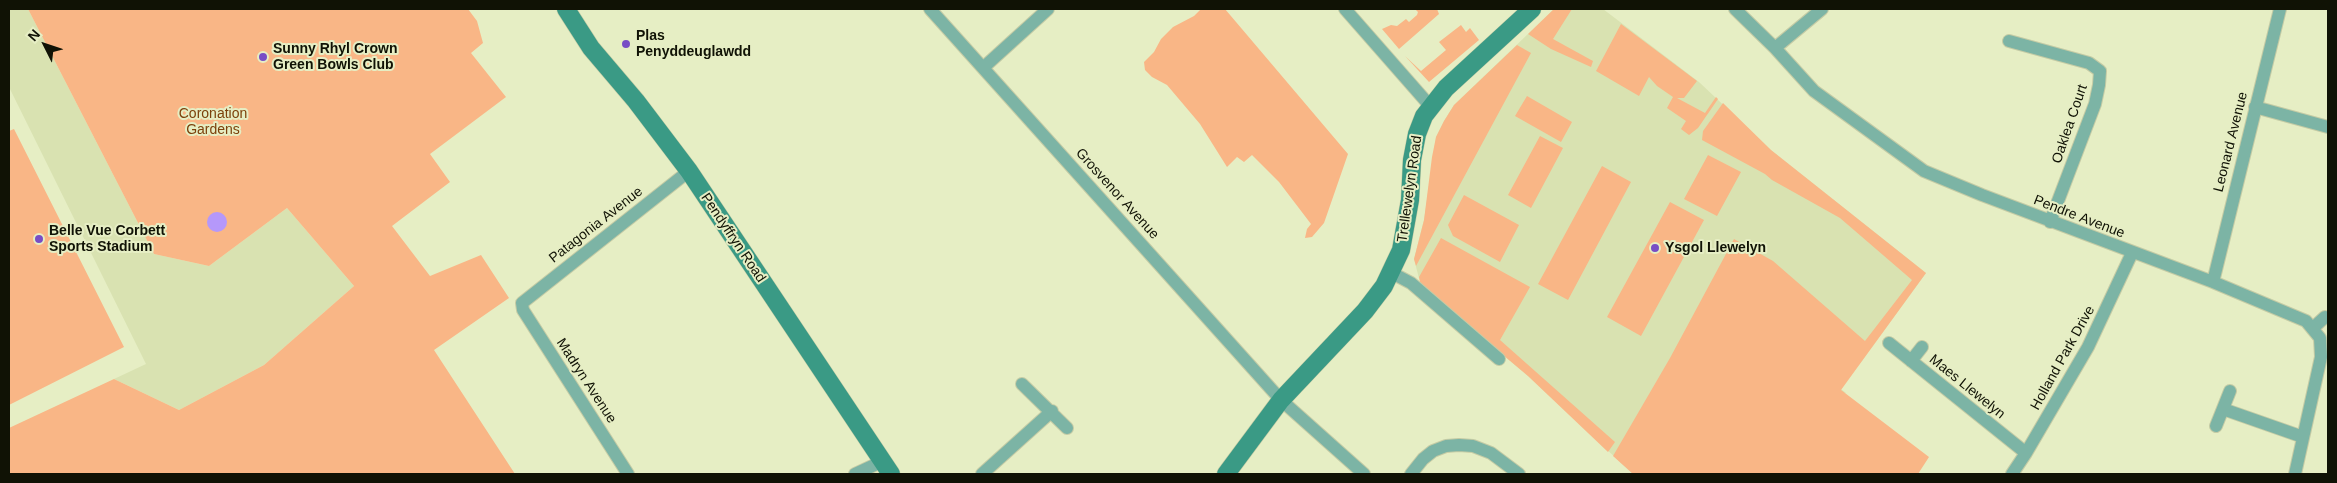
<!DOCTYPE html>
<style>
body{margin:0}
#map{position:relative;width:2337px;height:483px;overflow:hidden;background:#e6eec4;font-family:Arial,sans-serif}
canvas{display:block}
.frame{position:absolute;inset:0;border:10px solid #101205;pointer-events:none}
.north{position:absolute;left:20px;top:20px;width:50px;height:50px;-webkit-text-stroke:4px #e6eec4;paint-order:stroke;rotate:311deg;font-size:14px;font-weight:700;line-height:20px;text-align:center;color:#101205}
.north::after{content:'';display:block;margin:auto;width:18px;height:22px;background:#101205;clip-path:polygon(50% 0,100% 100%,50% 72%,0 100%)}
</style>
<div id="map">
<canvas width="2337" height="483"></canvas>
<div class="frame"></div>
<div class="north">N</div>
</div>
<script>
const g = document.querySelector('canvas').getContext('2d');
g.lineJoin = 'round';
function fill(path, color) { g.fillStyle = color; g.fill(path, 'evenodd'); }
const toPath = rows => new Path2D(rows.map(r => 'M' + r).join(''));
function trace(path, color, width, dash) { g.strokeStyle = color; g.lineWidth = width; g.lineCap = dash ? 'butt' : 'round'; g.setLineDash(dash || []); g.stroke(path); }
function drawText(font, color, halo, rows, align = 'center') {
  g.font = font + ' Arial,sans-serif'; g.lineWidth = 4; g.setLineDash([]); g.textBaseline = 'middle'; g.strokeStyle = halo; g.fillStyle = color; for (const [text, x, y, turn = 0] of rows) {
    g.save(); g.translate(x, y); g.rotate((+turn || 0) * Math.PI / 180); g.textAlign = isNaN(turn) ? turn : align; if (halo) g.strokeText(text, 0, 0); g.fillText(text, 0, 0); g.restore();
  }
}
fill(toPath([
 [9,9,28,9,154,254,209,266,287,208,354,286,264,365,179,410,114,379,146,364,9,87],
 [1554,9,1603,9,1699,82,1771,150,1926,273,1841,389,1846,393,1633,474,1528,376,1421,286,1414,259,1424,220,1436,137,1444,121,1454,105]
]), '#d9e2b1');
fill(toPath([
 [28,9,468,9,477,21,483,43,471,53,506,97,430,154,450,182,392,226,430,276,481,255,509,298,434,350,515,474,9,474,9,428,114,379,179,410,264,365,354,286,287,208,209,266,154,254],
 [1201,9,1225,9,1348,154,1324,223,1312,237,1305,238,1307,229,1311,224,1279,182,1252,155,1244,162,1237,157,1227,167,1200,124,1167,85,1152,77,1145,70,1144,62,1154,52,1161,39,1173,27,1194,16],
 [1415,9,1437,9,1439,14,1399,49,1382,29,1391,25,1397,26,1406,19,1409,22,1417,15,1418,12],
 [1554,9,1572,9,1553,39,1593,61,1591,67,1551,49,1528,34],
 [1621,24,1697,81,1684,98,1677,98,1705,113,1716,97,1718,99,1698,128,1689,135,1681,129,1686,121,1667,108,1673,97,1657,86,1649,77,1639,96,1596,71],
 [1461,25,1466,32,1470,28,1479,40,1429,82,1405,56,1421,71,1446,50,1439,42],
 [1517,45,1531,53,1416,266,1414,259,1424,220,1432,157,1436,137,1444,121,1454,105],
 [1527,96,1572,122,1561,142,1515,116],
 [1723,103,1771,150,1926,273,1841,390,1929,457,1918,474,1633,474,1613,456,1670,358,1734,239,1773,261,1865,341,1912,280,1840,218,1772,180,1765,174,1702,140,1703,131],
 [14,129,124,347,9,405,9,131],
 [1540,136,1563,148,1531,208,1508,195],
 [1708,155,1741,172,1717,216,1684,199],
 [1602,166,1631,182,1568,300,1538,284],
 [1464,195,1519,225,1500,262,1453,236,1448,225],
 [1670,202,1704,220,1641,336,1607,317],
 [1441,238,1530,287,1500,340,1615,442,1608,452,1528,376,1421,286,1419,277]
]), '#f9b686');
fill(toPath([
 '207 222a10 10 0 1 1 20 0a10 10 0 1 1-20 0Z'
]), '#b598fa');
const street = toPath([
 [930,9,1281,400,1364,474],
 [1345,9,1431,107],
 [1735,9,1775,48,1814,91,1924,171,1982,195,2213,282,2306,321,2320,338,2321,357,2295,474],
 [2009,41,2089,63,2100,71,2099,85,2095,104,2050,222],
 [1775,48,1822,9],
 [984,67,1048,9],
 [2255,107,2328,127],
 [1392,273,1411,283,1499,359],
 [2213,282,2280,9],
 [2313,328,2325,317],
 [1889,343,2026,453],
 [1911,361,1922,347],
 [1022,384,1067,428],
 [2223,409,2303,437],
 [2216,426,2230,391],
 [628,474,523,310,522,303,689,171],
 [855,474,883,461],
 [982,474,1052,411],
 [1411,474,1423,459,1433,451,1446,446,1459,445,1473,446,1491,453,1519,474],
 [2012,474,2026,453,2088,347,2132,253]
]);
const secondary = toPath([
 [566,9,591,48,636,101,689,171,891,474],
 [1226,474,1281,400,1365,311,1384,286,1401,250,1410,200,1412,160,1417,134,1424,116,1446,88,1532,9]
]);
trace(street, '#c4cba5', 14);
trace(secondary, '#c4cba5', 19);
trace(street, '#7cb4a5', 12);
trace(secondary, '#3a9a85', 18);
for (const [x, y, r, color] of [
 [626,44,5,"#784dc5"],
 [263,57,5,"#784dc5"],
 [39,239,5,"#784dc5"],
 [1655,248,5,"#784dc5"]
]) { const dot = new Path2D(); dot.arc(x, y, r, 0, 2 * Math.PI); g.fillStyle = color; g.fill(dot); trace(dot, '#e6eec4', 2); }
drawText('bold 14px', '#101205', '#e6eec4', [
 ["Plas",636,36],
 ["Penyddeuglawdd",636,52],
 ["Sunny Rhyl Crown",273,49],
 ["Green Bowls Club",273,65],
 ["Belle Vue Corbett",49,231],
 ["Sports Stadium",49,247],
 ["Ysgol Llewelyn",1665,248]
], 'left');
drawText('14px', '#7c410b', '#e6eec4', [
 ["Coronation",213,114],
 ["Gardens",213,130]
]);
drawText('14px', '#101205', '#e6eec4', [
 ["Oaklea Court",2070,124,-71],
 ["Leonard Avenue",2231,142,-76],
 ["Trellewelyn Road",1410,189,-82],
 ["Grosvenor Avenue",1117,194,48],
 ["Pendre Avenue",2079,217,21],
 ["Patagonia Avenue",596,225,-38],
 ["Pendyffryn Road",733,238,56],
 ["Holland Park Drive",2063,358,-61],
 ["Madryn Avenue",586,381,57],
 ["Maes Llewelyn",1967,387,39]
]);
</script>
